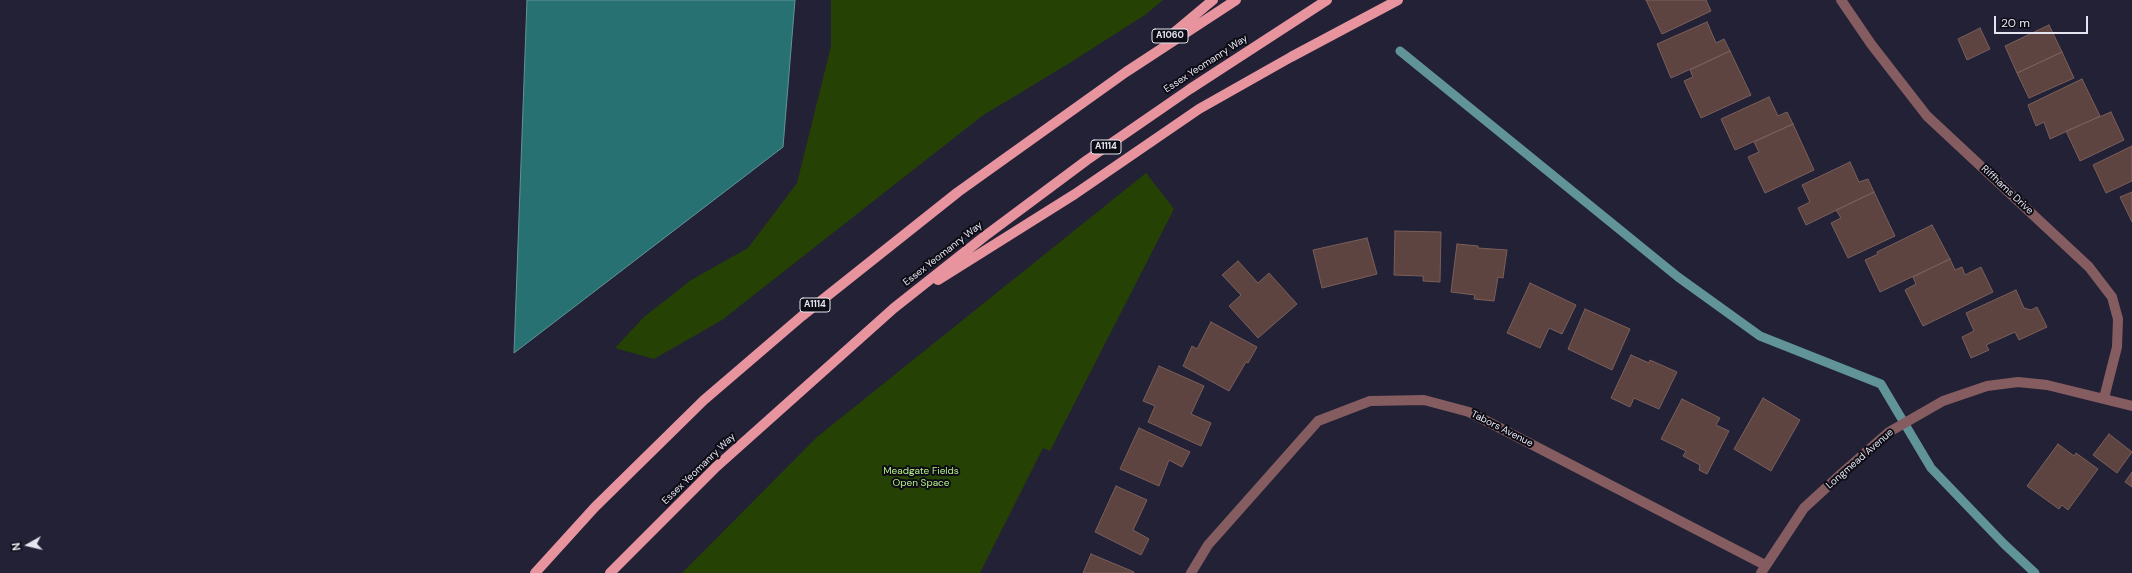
<!DOCTYPE html>
<style>
body{margin:0}
#map{position:relative;width:2132px;height:573px;overflow:hidden;background:#232135;font-family:"DM Sans",sans-serif}
canvas{display:block}
.north{position:absolute;left:8px;top:525px;width:40px;height:40px;-webkit-text-stroke:3px #0d0c15;paint-order:stroke;rotate:262deg;font-size:11px;font-weight:700;line-height:16px;text-align:center;color:#e5e5f2}
.north::after{content:'';display:block;margin:auto;width:14px;height:18px;background:#e5e5f2;clip-path:polygon(50% 0,100% 100%,50% 72%,0 100%)}
.scale{position:absolute;left:1994px;top:16px;width:94px;height:18px;box-sizing:border-box;border:2px solid #e5e5f2;border-top:0;padding-left:5px;font-size:12px;line-height:14px;white-space:nowrap;color:#e5e5f2;-webkit-text-stroke:3px #0d0c15;paint-order:stroke}
</style>
<div id="map">
<canvas width="2132" height="573"></canvas>
<div class="north">N</div>
<div class="scale">20 m</div>
</div>
<script>
const g = document.querySelector('canvas').getContext('2d');
g.lineJoin = 'round';
function fill(path, color) { g.fillStyle = color; g.fill(path, 'evenodd'); }
const toPath = rows => new Path2D(rows.map(r => 'M' + r).join(''));
function trace(path, color, width, dash) { g.strokeStyle = color; g.lineWidth = width; g.lineCap = dash ? 'butt' : 'round'; g.setLineDash(dash || []); g.stroke(path); }
function drawText(font, color, halo, rows, align = 'center') {
  g.font = font + ' "DM Sans",sans-serif'; g.lineWidth = 4; g.setLineDash([]); g.textBaseline = 'middle'; g.strokeStyle = halo; g.fillStyle = color; for (const [text, x, y, turn = 0] of rows) {
    g.save(); g.translate(x, y); g.rotate((+turn || 0) * Math.PI / 180); g.textAlign = isNaN(turn) ? turn : align; if (halo) g.strokeText(text, 0, 0); g.fillText(text, 0, 0); g.restore();
  }
}
fill(toPath([
 [831,0,1163,0,1145,15,1068,64,982,116,722,320,654,359,615,348,644,317,691,280,748,248,797,183,831,46],
 [1146,173,1174,209,1050,451,1043,448,980,573,682,573,817,437]
]), '#254204');
const water = toPath([
 [527,0,795,0,783,147,514,353,527,0]
]);
fill(water, '#287173');
trace(water, '#619499', 1);
trace(toPath([
 [1400,51,1678,277,1760,336,1881,384,1931,468,2004,544,2035,573]
]), '#619499', 9);
const building = toPath([
 [1646,0,1706,0,1711,11,1662,34,1646,0],
 [1707,22,1716,43,1724,39,1730,51,1671,78,1657,44,1707,22],
 [2049,25,2062,52,2017,73,2005,46,2049,25],
 [1980,28,1990,49,1967,60,1958,39,1980,28],
 [1730,51,1751,95,1701,118,1684,81,1693,77,1690,70,1730,51],
 [2062,52,2074,78,2029,98,2017,73,2062,52],
 [2082,79,2100,116,2050,139,2044,122,2036,126,2028,105,2082,79],
 [1769,97,1778,116,1787,112,1793,124,1735,150,1721,119,1769,97],
 [2111,112,2124,140,2080,161,2066,131,2111,112],
 [1793,124,1814,170,1765,193,1748,157,1759,152,1754,142,1793,124],
 [2132,146,2132,181,2106,193,2093,165,2132,146],
 [1850,162,1859,182,1868,179,1874,192,1806,225,1798,208,1810,202,1802,185,1850,162],
 [1874,192,1895,236,1848,258,1831,223,1841,218,1836,210,1874,192],
 [2132,192,2132,222,2120,197,2132,192],
 [1932,225,1950,259,1880,292,1865,260,1878,254,1877,252,1932,225],
 [1395,231,1441,232,1440,282,1423,281,1423,276,1394,275,1395,231],
 [1367,238,1377,274,1322,288,1313,250,1367,238],
 [1457,244,1478,246,1478,248,1507,250,1503,278,1498,277,1494,301,1474,299,1475,295,1451,292,1457,244],
 [1950,259,1955,270,1962,267,1965,275,1981,267,1993,292,1923,326,1905,290,1916,284,1913,277,1950,259],
 [1238,261,1258,283,1269,273,1297,304,1258,338,1229,306,1241,295,1222,275,1238,261],
 [1530,283,1576,305,1562,334,1549,328,1540,348,1507,333,1530,283],
 [2016,290,2024,308,2031,310,2037,307,2047,327,2019,340,2015,332,1986,345,1989,350,1971,358,1962,337,1974,331,1966,313,2016,290],
 [1585,309,1630,329,1612,370,1568,349,1585,309],
 [1211,322,1257,347,1248,363,1246,362,1229,391,1183,366,1192,346,1197,349,1211,322],
 [1631,355,1649,363,1650,360,1677,372,1659,409,1634,398,1630,407,1611,398,1631,355],
 [1159,366,1204,386,1191,414,1211,423,1201,446,1148,422,1155,406,1143,401,1159,366],
 [1763,398,1800,420,1771,471,1734,449,1763,398],
 [1682,399,1720,418,1716,425,1729,431,1707,474,1699,470,1700,465,1683,456,1686,451,1661,439,1682,399],
 [1139,428,1190,452,1182,467,1169,460,1159,486,1120,469,1139,428],
 [2109,434,2132,452,2117,473,2093,455,2109,434],
 [2058,444,2074,456,2076,453,2098,469,2068,510,2062,505,2059,509,2027,486,2058,444],
 [2132,472,2132,487,2125,482,2132,472],
 [1116,486,1147,500,1133,530,1149,539,1141,555,1095,532,1116,486],
 [1091,554,1134,572,1134,573,1083,573,1091,554]
]);
fill(building, '#5e4440');
trace(building, '#7a5f5b', 1);
trace(toPath([
 [1841,0,1871,44,1927,116,2089,267,2112,297,2118,319,2117,347,2104,398],
 [1191,573,1208,545,1318,421,1370,401,1424,400,1469,412,1765,565],
 [1761,573,1804,508,1840,475,1889,432,1943,401,1987,386,2018,382,2047,385,2132,406]
]), '#855d61', 10);
trace(toPath([
 [1165,40,1213,0],
 [938,280,1075,194,1199,109,1291,57,1398,0],
 [535,573,595,507,704,400,802,316,958,192,1126,72,1236,0],
 [610,573,716,467,894,308,985,236,1087,160,1190,89,1327,0]
]), '#e7949f', 10);
for (const [x, y, w] of [
 [1170,36,36],
 [1106,147,30],
 [815,305,30]
]) { const box = new Path2D(); box.roundRect(x - w / 2, y - 7, w, 14, 3); g.fillStyle = '#0d0c15'; g.fill(box); trace(box, '#e5e5f2', 1); }
drawText('bold 9px', '#e5e5f2', null, [
 ["A1060",1170,36],
 ["A1114",1106,147],
 ["A1114",815,305]
]);
drawText('10px', '#e5e5f2', '#0d0c15', [
 ["Essex Yeomanry Way",1206,64,-33],
 ["Riffhams Drive",2007,190,43],
 ["Essex Yeomanry Way",943,254,-38],
 ["Tabors Avenue",1502,429,27],
 ["Longmead Avenue",1860,459,-41],
 ["Essex Yeomanry Way",699,469,-44]
]);
drawText('10px', '#b5f087', '#0d0c15', [
 ["Meadgate Fields",921,471],
 ["Open Space",921,483]
]);
</script>
